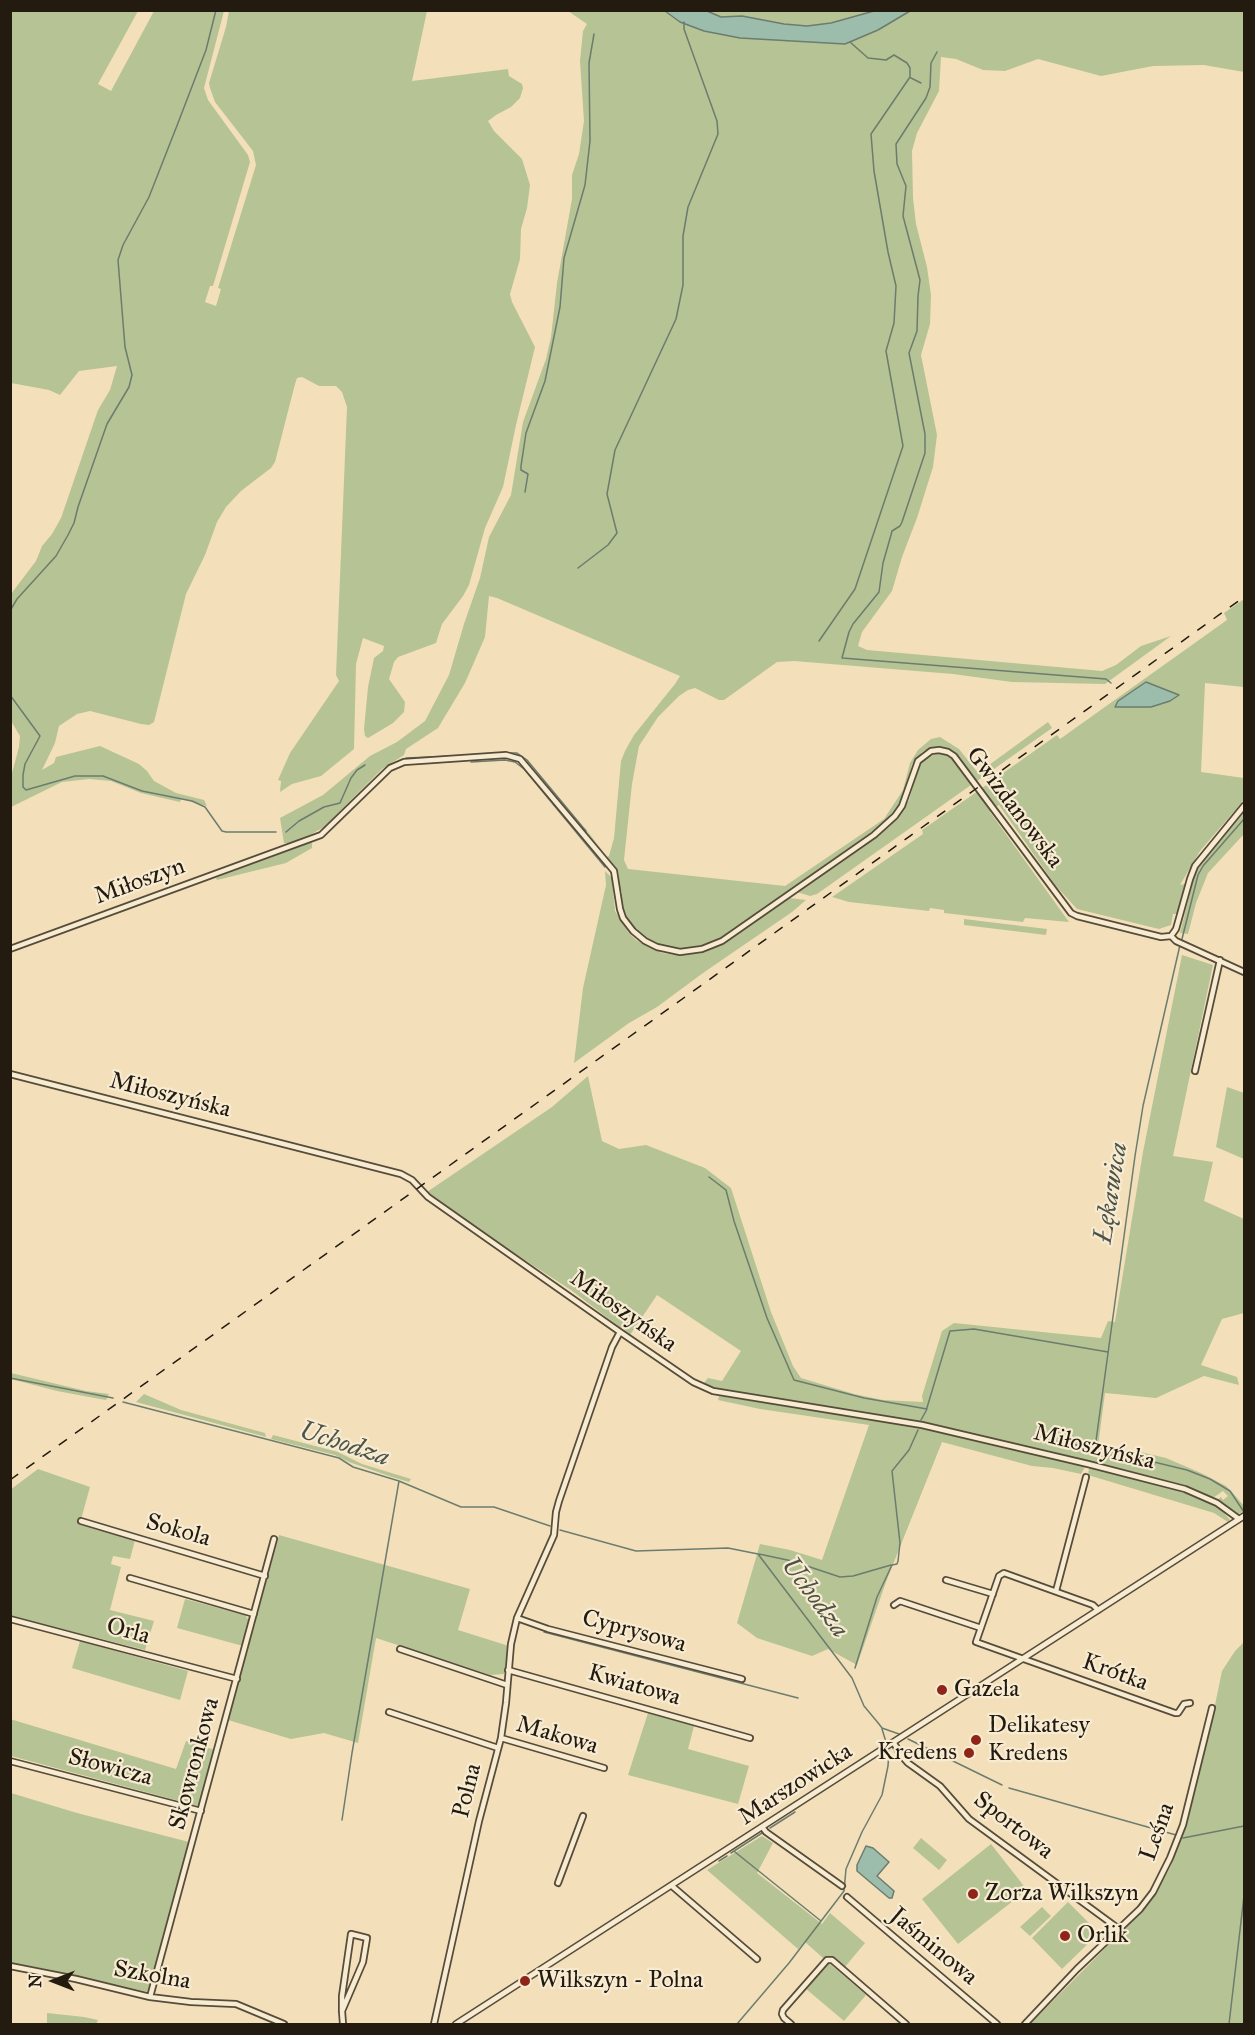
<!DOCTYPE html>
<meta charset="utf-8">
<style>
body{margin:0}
#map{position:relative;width:1255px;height:2035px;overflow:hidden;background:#f3e0ba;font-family:"IM FELL Great Primer",serif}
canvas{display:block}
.frame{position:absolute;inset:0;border:12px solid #231a10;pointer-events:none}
.north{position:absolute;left:24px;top:1951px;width:60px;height:60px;-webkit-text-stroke:4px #f7ebd2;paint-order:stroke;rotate:270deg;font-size:16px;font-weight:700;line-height:24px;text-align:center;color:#231a10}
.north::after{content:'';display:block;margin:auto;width:21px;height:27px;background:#231a10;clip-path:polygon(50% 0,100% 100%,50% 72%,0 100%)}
</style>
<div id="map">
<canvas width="1255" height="2035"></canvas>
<div class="frame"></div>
<div class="north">N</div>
</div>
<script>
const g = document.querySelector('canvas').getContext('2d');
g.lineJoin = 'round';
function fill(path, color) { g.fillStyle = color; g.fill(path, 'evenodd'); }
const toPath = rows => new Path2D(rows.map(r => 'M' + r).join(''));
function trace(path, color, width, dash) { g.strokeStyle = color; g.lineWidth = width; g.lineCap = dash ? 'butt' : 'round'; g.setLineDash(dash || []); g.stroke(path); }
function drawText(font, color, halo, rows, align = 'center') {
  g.font = font + ' "IM FELL Great Primer",serif'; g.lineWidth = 4.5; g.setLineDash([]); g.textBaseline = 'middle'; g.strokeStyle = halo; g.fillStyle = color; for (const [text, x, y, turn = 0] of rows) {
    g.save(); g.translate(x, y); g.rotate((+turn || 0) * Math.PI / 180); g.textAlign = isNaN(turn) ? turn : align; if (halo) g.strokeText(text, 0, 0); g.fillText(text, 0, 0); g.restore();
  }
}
fill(toPath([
 [10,11,138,11,98,84,111,91,154,11,224,11,204,88,208,100,248,155,250,162,213,286,210,286,205,302,216,306,221,289,218,288,256,165,253,151,215,102,210,88,209,83,226,27,229,11,427,11,412,81,508,69,509,76,522,84,523,88,520,98,511,107,496,115,488,121,494,131,522,159,530,185,527,208,521,229,520,259,510,294,512,302,535,347,516,425,503,487,485,528,469,585,463,596,442,624,436,643,398,657,394,662,389,679,405,702,404,712,393,723,368,738,365,736,364,729,368,687,374,658,383,651,384,646,363,638,356,664,354,749,321,776,292,784,280,792,281,781,278,780,290,753,339,681,336,675,347,407,342,392,336,386,319,386,302,377,297,378,295,384,275,462,271,468,241,491,226,507,217,522,205,555,186,594,154,722,149,725,141,724,90,711,77,714,59,726,55,743,42,770,54,763,56,757,100,746,139,764,147,771,154,781,176,793,204,800,207,806,181,799,180,802,158,797,141,793,111,781,89,779,62,782,11,807,11,777,19,747,20,736,11,721,11,594,36,561,42,546,52,534,61,518,98,410,110,390,117,366,79,371,60,395,49,390,11,383],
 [568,11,665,11,680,22,704,31,740,38,845,44,878,30,910,11,1244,11,1244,72,1204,65,1153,66,1101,76,1038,59,1005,71,983,70,956,59,941,57,939,91,917,133,912,151,913,198,916,224,927,267,931,295,930,324,921,355,937,435,933,467,917,518,902,557,892,591,862,632,858,646,867,650,1102,671,1116,665,1141,646,1171,636,1105,684,1012,682,953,674,794,661,777,662,724,700,719,700,695,688,688,690,679,696,658,717,639,746,632,784,624,860,628,869,785,886,884,819,903,790,910,763,918,750,931,739,940,737,959,749,978,773,1048,722,1052,728,977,781,959,756,949,749,930,748,922,752,912,765,904,794,899,805,884,823,721,939,701,947,690,949,668,947,658,944,646,938,634,929,622,912,620,898,622,892,619,889,618,884,619,879,618,872,607,861,582,831,585,828,607,857,609,856,614,838,621,761,625,751,634,735,675,684,680,676,497,598,489,596,485,637,465,683,438,728,406,749,404,755,382,769,324,827,310,835,291,843,284,843,280,818,323,795,370,756,397,742,425,721,449,675,464,624,480,578,489,537,511,495,523,422,546,359,551,337,557,283,572,199,572,175,579,154,584,121,580,61,583,31,587,24],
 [707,11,874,11,831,23,807,26,784,24,742,16,721,17],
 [1244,599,1244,687,1205,683,1201,772,1244,778,1244,800,1200,851,1180,885,1185,884,1185,889,1178,914,1173,914,1171,925,1159,929,1077,909,1056,886,999,805,996,807,982,788,1057,735,1060,739,1227,620,1224,613],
 [935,754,945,754,959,765,971,785,817,894,810,896,797,892,872,840,896,819,909,800,918,769,922,761],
 [978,791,991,811,990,812,1069,922,1025,918,1023,922,944,913,944,910,930,908,929,911,849,902,832,897,923,834,922,830],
 [1244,812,1244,834,1208,873,1196,903,1188,934,1180,933,1196,869],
 [312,842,312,848,286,863,217,880,216,878],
 [605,871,612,878,615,911,628,932,636,940,662,953,676,955,703,953,718,946,789,898,806,900,792,912,703,973,657,1007,629,1023,574,1063,583,988,606,885],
 [964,919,997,923,1047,929,1046,935,964,925],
 [1182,955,1213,965,1173,1156,1213,1162,1204,1201,1244,1219,1244,1313,1222,1319,1201,1365,1237,1377,1239,1385,1204,1376,1156,1398,1105,1393,1098,1446,1120,1450,1136,1451,1166,1458,1201,1473,1226,1486,1233,1493,1244,1506,1244,1511,1239,1514,1217,1500,1221,1497,1223,1500,1228,1496,1223,1491,1213,1498,1184,1485,1032,1450,1005,1441,881,1415,745,1395,705,1385,704,1383,708,1378,722,1381,741,1351,657,1295,630,1335,571,1290,503,1246,427,1192,552,1107,588,1076,602,1141,619,1149,646,1145,705,1168,731,1188,771,1312,793,1366,801,1378,854,1394,883,1400,923,1402,922,1396,942,1331,954,1323,1101,1338,1108,1321,1115,1322,1143,1152],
 [1227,1087,1244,1093,1244,1159,1216,1147],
 [11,1373,86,1391,109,1394,106,1400,100,1399,57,1391,11,1379],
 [144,1394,181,1410,265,1433,266,1437,136,1402],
 [719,1396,902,1424,1085,1467,1081,1474,1053,1468,1032,1466,942,1442,886,1582,857,1665,828,1649,812,1656,757,1638,737,1623,760,1544,790,1550,822,1560,869,1425,760,1409,718,1400],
 [273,1435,338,1452,362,1464,411,1479,409,1482,392,1477,349,1462,335,1455,271,1439],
 [1089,1468,1163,1486,1202,1498,1220,1508,1230,1520,1228,1522,1214,1513,1088,1475],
 [38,1469,90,1487,80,1523,135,1540,130,1559,113,1556,111,1564,121,1567,110,1610,154,1621,145,1650,11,1616,10,1490],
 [279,1535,470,1589,458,1630,509,1646,504,1674,490,1675,376,1638,358,1743,324,1733,291,1739,228,1720],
 [185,1599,245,1615,250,1622,243,1646,177,1628],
 [80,1641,188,1671,180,1700,72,1668],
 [1244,1642,1244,2024,1030,2024,1142,1911,1157,1891,1170,1868,1182,1835,1210,1729,1222,1671,1235,1651],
 [648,1713,694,1726,688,1749,749,1766,738,1804,628,1775],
 [10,1719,176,1769,186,1741,215,1750,198,1806,11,1756],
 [11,1793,77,1813,189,1842,148,1992,40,1968,11,1963],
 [762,1836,773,1843,757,1873,822,1924,830,1913,865,1943,844,1968,830,1957,823,1958,805,1942,798,1949,707,1870],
 [921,1838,947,1860,939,1870,913,1848],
 [991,1844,1027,1890,958,1944,922,1899],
 [1068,1902,1099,1933,1062,1969,1032,1938],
 [1042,1907,1051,1916,1030,1936,1020,1927],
 [830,1964,866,1995,844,2021,805,1988,825,1965],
 [47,2013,84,2017,98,2020,96,2024,54,2024,47,2023]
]), '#b6c394');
const water = toPath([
 [665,11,707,11,721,17,742,16,784,24,807,26,831,23,874,11,910,11,878,30,845,44,740,38,704,31,680,22,665,11],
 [1146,682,1179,695,1170,701,1151,707,1115,707,1118,701,1146,682],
 [866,1846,873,1848,889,1862,877,1876,894,1891,892,1898,889,1898,857,1871,857,1865,866,1846]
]);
fill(water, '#9cbdac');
trace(water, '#6c7c6e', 1.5);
trace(toPath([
 [937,52,931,63,930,87,926,98,896,144,897,164,906,186,903,216,920,280,918,296,917,331,909,353,925,434,925,453,902,522,900,526,892,531,891,535,883,563,879,592,853,624,849,632,842,658,1106,679,1111,683],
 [911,78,921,83],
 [525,492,528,474,521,470,521,466,526,433,545,381,560,307,564,258,585,185,590,141,589,63,594,34],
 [578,568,608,545,617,533,607,494,615,450,676,319,683,285,683,236,688,207,718,134,717,121,684,29,684,22],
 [10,611,17,599,56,556,68,535,74,523,78,507,107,424,129,387,132,375,125,347,118,260,123,245,149,197,178,123,206,50,216,10],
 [819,641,855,589,903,446,886,351,894,323,896,286,888,252,874,171,871,134,910,77,910,68,907,63,894,55,886,60,868,58,850,42],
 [10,695,40,736,25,764,23,775,23,787,26,790,75,776,103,776,142,791,192,801,205,807,222,831,226,832,276,832],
 [506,753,517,753,527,760,586,831],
 [406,758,480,755],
 [471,762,505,760,515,762,524,769,605,867],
 [286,832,299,821,324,807,340,803,351,778,357,770,365,765],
 [1182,939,1198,875,1203,866,1244,819],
 [709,1177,726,1190,734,1221,767,1318,794,1380,864,1398,927,1409],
 [10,1378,113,1398],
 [123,1402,339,1458,353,1467,399,1481,461,1507,494,1507,550,1526],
 [921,1420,926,1411,950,1331,974,1329,1108,1352],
 [1032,1437,1098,1449],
 [1095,1448,1135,1156,1143,1106,1180,945],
 [1104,1450,1187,1470,1210,1479,1230,1491,1244,1512],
 [560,1530,636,1551,728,1548,758,1554,852,1678,864,1706,879,1724,882,1728,899,1734],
 [759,1554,792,1561,840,1577,853,1576,891,1565],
 [544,1632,798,1698],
 [855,1668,877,1597,892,1565,897,1564,898,1561,900,1543,892,1471,909,1450,918,1430],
 [882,1729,886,1742],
 [908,1739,1002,1785],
 [1009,1788,1176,1835],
 [342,1820,352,1753,399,1481],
 [770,1828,795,1812],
 [1183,1838,1244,1826],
 [735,1852,821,1921],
 [731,1853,762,1833],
 [719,1861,727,1856],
 [737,2024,789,1963,844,1891,846,1869,862,1832,882,1795,888,1766,889,1751],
 [1229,2024,1244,1896]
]), '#6c7c6e', 1.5);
const minor = toPath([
 [1171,936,1176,941,1244,972],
 [10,949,321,835,390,768,404,762,506,755,520,759,614,871,620,909,623,918,633,931,645,941,657,947,680,952,702,949,722,941,874,835,895,816,902,806,918,761,931,751,939,750,948,752,954,756,1071,913,1077,916,1161,937,1171,936,1176,929,1190,879,1195,866,1244,806],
 [1195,1071,1220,960],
 [10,1074,401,1174,412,1180,428,1197,620,1332,693,1382,713,1391,922,1425,1088,1464,1185,1489,1217,1503,1239,1519],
 [81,1521,265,1576],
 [130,1578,254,1614],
 [946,1580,993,1594],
 [1056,1591,1086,1477],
 [894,1605,900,1601,981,1628],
 [1098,1610,1093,1605,1004,1573,999,1576,976,1642,1175,1713,1178,1713,1184,1704,1190,1703],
 [517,1618,548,1629,742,1679],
 [10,1619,237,1679],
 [400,1649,507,1685],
 [508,1670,750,1738],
 [389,1712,498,1748],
 [501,1738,604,1768],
 [894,1743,900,1754,908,1763,940,1786,969,1819,1119,1929],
 [10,1761,201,1811],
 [763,1828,766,1832,842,1886],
 [558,1883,583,1816],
 [672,1886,757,1959],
 [847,1897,997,2024],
 [10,1966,76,1979,150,1997,191,2002,236,2004,284,2024],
 [150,1997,274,1539],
 [342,2011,363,1962,367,1938,351,1934,342,1996,342,2011,343,2024],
 [434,2024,479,1821,501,1738,506,1703,511,1644,517,1618,554,1535,556,1512,559,1501,612,1347,620,1332],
 [791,2024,784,2018,782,2014,783,2010,827,1960,832,1960,906,2024],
 [1025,2024,1077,1969,1140,1909,1153,1892,1170,1858,1183,1825,1212,1708]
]);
const tertiary = toPath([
 [456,2024,1244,1516]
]);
trace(minor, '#574c3a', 8);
trace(tertiary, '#574c3a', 8);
trace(minor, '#f7ebd2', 4.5);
trace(tertiary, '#f7ebd2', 5);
trace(toPath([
 [10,1480,1244,597]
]), '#231a10', 1.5, [10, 10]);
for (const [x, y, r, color] of [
 [942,1690,6,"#8f2418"],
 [976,1740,6,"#8f2418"],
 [969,1753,6,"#8f2418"],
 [973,1894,6,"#8f2418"],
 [1065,1936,6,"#8f2418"],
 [525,1981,6,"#8f2418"]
]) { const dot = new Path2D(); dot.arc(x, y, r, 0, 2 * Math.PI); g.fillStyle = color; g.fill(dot); trace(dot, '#f7ebd2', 2); }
drawText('24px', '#231a10', '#f7ebd2', [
 ["Gwizdanowska",1014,808,53],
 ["Miłoszyn",140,882,-20],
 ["Miłoszyńska",170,1096,14],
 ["Miłoszyńska",623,1312,35],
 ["Miłoszyńska",1094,1448,14],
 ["Sokola",178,1531,16],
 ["Orla",128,1632,15],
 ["Cyprysowa",634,1632,15],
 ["Krótka",1115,1673,20],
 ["Kwiatowa",634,1686,16],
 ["Makowa",557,1736,16],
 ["Skowronkowa",195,1764,-75],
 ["Słowicza",110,1768,15],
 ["Marszowicka",796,1785,-33],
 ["Polna",468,1791,-76],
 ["Sportowa",1013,1826,38],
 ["Leśna",1158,1832,-70],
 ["Jaśminowa",933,1947,40],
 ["Szkolna",152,1976,10]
]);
drawText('24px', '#231a10', '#f7ebd2', [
 ["Gazela",954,1690],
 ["Delikatesy",988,1726],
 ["Kredens",988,1754],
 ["Kredens",957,1753,"right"],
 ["Zorza Wilkszyn",985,1894],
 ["Orlik",1077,1936],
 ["Wilkszyn - Polna",537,1981]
], 'left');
drawText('italic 26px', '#4d5347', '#f7ebd2', [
 ["Łękawica",1112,1193,-81],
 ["Uchodza",344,1445,18],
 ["Uchodza",814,1598,53]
]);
</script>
